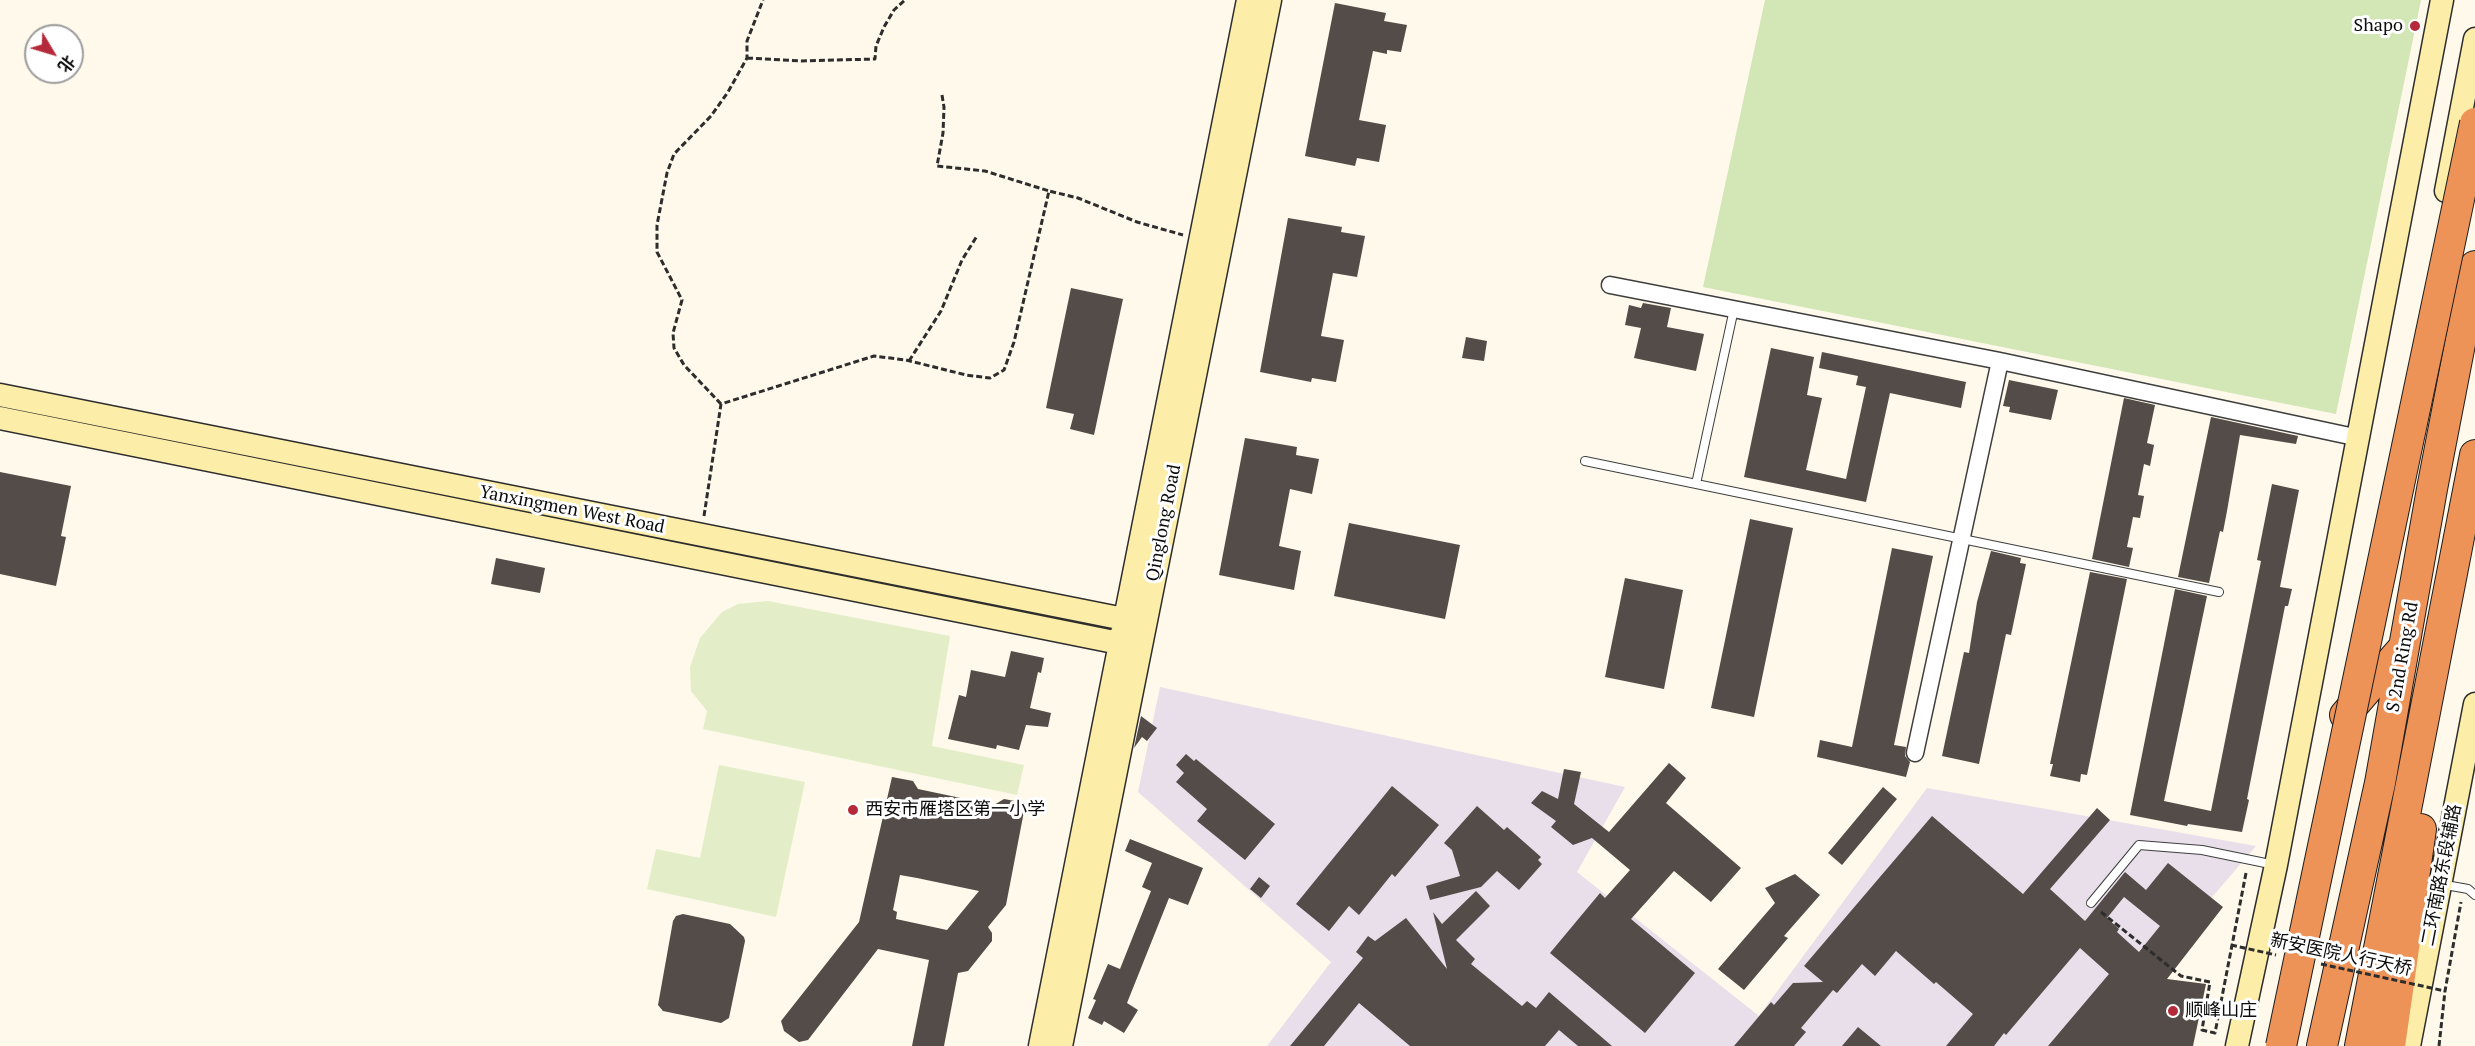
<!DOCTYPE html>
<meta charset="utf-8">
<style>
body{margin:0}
#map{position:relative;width:2475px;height:1046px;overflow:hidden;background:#fef9ea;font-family:"PT Serif","Noto Sans SC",serif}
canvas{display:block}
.north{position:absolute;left:24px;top:24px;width:60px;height:60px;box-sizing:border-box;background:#fff;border:2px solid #9d9d9d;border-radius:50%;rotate:128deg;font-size:16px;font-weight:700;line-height:24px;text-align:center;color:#0b0b0b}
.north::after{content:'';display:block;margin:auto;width:21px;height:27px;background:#b52a3a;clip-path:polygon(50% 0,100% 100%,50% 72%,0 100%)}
</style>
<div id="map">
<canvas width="2475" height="1046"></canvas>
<div class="north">北</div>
</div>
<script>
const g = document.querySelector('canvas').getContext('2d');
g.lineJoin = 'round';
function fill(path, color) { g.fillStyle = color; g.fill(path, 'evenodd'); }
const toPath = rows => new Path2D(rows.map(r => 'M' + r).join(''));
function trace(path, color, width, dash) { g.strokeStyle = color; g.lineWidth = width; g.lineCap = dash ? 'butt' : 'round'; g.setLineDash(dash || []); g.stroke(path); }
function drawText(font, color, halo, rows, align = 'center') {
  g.font = font + ' "PT Serif","Noto Sans SC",serif'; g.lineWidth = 6; g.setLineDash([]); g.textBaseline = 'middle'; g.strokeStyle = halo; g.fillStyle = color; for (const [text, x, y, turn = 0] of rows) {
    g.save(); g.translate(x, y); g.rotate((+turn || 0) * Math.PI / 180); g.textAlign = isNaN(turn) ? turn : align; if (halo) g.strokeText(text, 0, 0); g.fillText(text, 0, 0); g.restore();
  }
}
fill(toPath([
 [1160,687,1625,787,1577,872,1759,1016,1927,788,2256,846,2084,1046,1267,1046,1331,962,1138,792]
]), '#e8dfea');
fill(toPath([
 [1765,0,2421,0,2336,414,1703,287]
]), '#d2e6b6');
fill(toPath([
 [768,601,950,636,932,746,1024,765,1017,795,703,729,707,711,691,691,690,667,700,638,722,612,738,604],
 [719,765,805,782,776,917,647,889,656,849,700,858]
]), '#e3eec8');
fill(toPath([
 [1335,3,1386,13,1384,21,1407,25,1401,52,1387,50,1387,54,1373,51,1359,120,1386,125,1379,162,1357,158,1355,166,1305,156],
 [1288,218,1342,227,1341,232,1365,236,1357,277,1333,273,1321,336,1344,340,1336,382,1312,378,1311,382,1260,372],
 [1071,288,1123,299,1094,435,1070,429,1074,414,1046,408],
 [1643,303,1671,308,1667,327,1704,334,1696,371,1634,358,1641,328,1625,325,1629,305,1641,308],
 [1466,337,1487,341,1484,361,1462,358],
 [1771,348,1814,357,1807,395,1822,398,1806,470,1846,479,1866,387,1856,385,1858,376,1819,368,1822,352,1966,382,1961,408,1890,393,1866,502,1744,477],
 [2009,380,2058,390,2051,420,2009,412,2010,407,2003,406],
 [2124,398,2155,405,2147,443,2154,445,2150,466,2144,464,2138,495,2144,496,2140,518,2133,517,2127,547,2133,548,2129,567,2092,559],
 [2211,417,2298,436,2296,444,2240,435,2227,511,2223,532,2220,531,2209,583,2178,577],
 [1245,438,1297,447,1296,455,1319,459,1312,494,1290,489,1279,546,1301,551,1294,590,1219,575],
 [0,472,71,486,61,536,66,537,56,586,0,574],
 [2272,484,2299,490,2280,587,2292,589,2288,606,2285,606,2247,799,2249,800,2242,832,2188,824,2187,826,2130,815,2175,589,2207,596,2164,801,2211,811,2261,561,2257,560],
 [1750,519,1793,528,1754,717,1711,708],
 [1349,523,1460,545,1445,619,1334,596],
 [1892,548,1933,556,1894,745,1906,747,1905,756,1910,762,1906,777,1817,757,1820,740,1852,747],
 [1991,551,2021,558,2020,563,2026,564,2011,635,2006,634,1979,764,1942,756,1964,652,1969,653,1977,602],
 [496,558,545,568,540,593,491,584],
 [2090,572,2127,579,2087,775,2081,774,2080,782,2050,776,2053,764,2050,764],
 [1625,578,1683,590,1664,689,1605,677],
 [1011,651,1044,658,1041,673,1038,672,1030,708,1051,713,1048,727,1026,725,1019,750,997,745,996,749,948,739,959,695,966,697,971,670,1005,677],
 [1141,716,1157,728,1147,741,1142,737,1134,748],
 [1186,754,1194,761,1196,759,1275,824,1245,860,1197,821,1207,809,1176,782,1184,773,1176,765],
 [1669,763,1686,778,1666,803,1741,868,1711,902,1674,871,1631,919,1695,973,1645,1033,1550,953,1600,893,1605,898,1630,870,1592,838,1573,845,1551,827,1556,821,1531,803,1542,791,1558,799,1564,769,1581,772,1574,804,1609,832],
 [892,777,913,781,918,789,994,805,1004,799,1020,802,1025,806,1006,905,988,927,992,933,992,941,968,971,958,973,944,1046,912,1046,929,960,878,949,808,1040,799,1042,784,1031,781,1021,859,922],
 [900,875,917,878,979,891,947,930,896,919,897,912,893,910],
 [1392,786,1439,825,1395,877,1392,874,1359,915,1349,906,1329,931,1296,904],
 [1883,787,1897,799,1842,865,1828,853],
 [1477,806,1504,830,1507,827,1541,857,1538,860,1542,864,1519,890,1497,871,1481,887,1430,900,1426,886,1460,876,1452,850,1444,843],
 [2097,808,2110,820,2050,889,2085,921,2125,872,2146,890,2168,863,2223,907,2167,979,2206,984,2193,1046,2048,1046,2109,974,2080,948,2006,1035,2004,1033,1994,1046,1946,1046,1973,1014,1936,982,1934,984,1896,951,1875,976,1862,964,1837,993,1833,990,1801,1028,1806,1032,1794,1046,1734,1046,1771,1002,1774,1005,1793,983,1823,982,1804,966,1932,816,2023,894],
 [2124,897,2160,926,2139,952,2117,932,2119,929,2107,918],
 [1130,839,1203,868,1188,905,1169,898,1127,1003,1138,1010,1124,1033,1104,1021,1102,1025,1088,1018,1096,1000,1093,999,1108,964,1120,969,1151,891,1142,887,1152,863,1125,851],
 [1795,874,1820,895,1784,936,1788,938,1744,990,1718,969,1775,903,1765,888],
 [1259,877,1270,886,1261,898,1250,889],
 [1476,891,1490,906,1456,940,1475,959,1471,964,1522,1006,1527,1001,1536,1008,1549,992,1612,1046,1578,1046,1559,1030,1545,1046,1410,1046,1359,1003,1324,1046,1290,1046,1363,958,1356,952,1368,936,1375,941,1406,918,1447,969,1433,912,1442,924],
 [683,914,730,924,744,937,745,941,729,1018,721,1023,663,1011,658,1005,673,921,676,916],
 [1858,1027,1881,1046,1842,1046]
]), '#534c48');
const lane = toPath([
 [1585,461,2219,592],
 [1696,484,1734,309],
 [2440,884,2468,889,2475,895],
 [2091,903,2139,845,2202,850,2275,865]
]);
const street = toPath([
 [1610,285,2000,361,2359,438],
 [1915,753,2000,361]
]);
const secondary = toPath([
 [2446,191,2475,39],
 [0,395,1144,623],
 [0,418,1139,647],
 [1040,1046,1248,0],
 [1061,1046,1270,0],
 [2237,1046,2276,865,2442,0],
 [2409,1046,2475,704]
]);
const highway = toPath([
 [2345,715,2404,647],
 [2322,1046,2380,783,2432,489,2475,266],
 [2360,1046,2475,455],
 [2390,1046,2421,829]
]);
trace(lane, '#3e3e3e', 10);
trace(street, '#3e3e3e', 19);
trace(secondary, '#2d2d2d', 25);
trace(highway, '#1c1c1c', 32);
trace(toPath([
 [747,58,801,61,875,59,876,46,884,27,894,10,905,0],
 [942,95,944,107,943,133,937,166,985,171,1049,191],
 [909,361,941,311,962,260,977,236],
 [721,404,684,365,674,348,673,333,682,300,657,252,657,225,667,173,674,154,711,116,728,92,747,58,747,41,763,0],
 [704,516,721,404,874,356,906,360,966,375,990,378,1004,370,1014,342,1049,191,1078,198,1137,222,1183,235],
 [2101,912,2181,976,2210,982,2202,1030,2215,1033,2246,873],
 [2439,1046,2445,991,2461,902]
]), '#2d2d2d', 3, [6, 3]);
trace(lane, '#fff', 8);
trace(street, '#fff', 16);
trace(secondary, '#fceda8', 22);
trace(highway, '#ee9358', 30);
const highwayBridge = toPath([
 [2281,1046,2475,123]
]);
trace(highwayBridge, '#1c1c1c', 32, []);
trace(toPath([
 [2231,945,2276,955],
 [2321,964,2445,991]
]), '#2d2d2d', 3, [6, 3]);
trace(highwayBridge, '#ee9358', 30);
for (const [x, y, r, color] of [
 [2415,26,6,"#b52a3a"],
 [853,810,6,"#b52a3a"],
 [2173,1011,6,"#b52a3a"]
]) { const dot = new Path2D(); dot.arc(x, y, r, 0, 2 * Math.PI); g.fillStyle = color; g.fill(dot); trace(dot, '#fff', 2); }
drawText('18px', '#0b0b0b', '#fff', [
 ["Shapo",2403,26,"right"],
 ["西安市雁塔区第一小学",865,810],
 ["顺峰山庄",2185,1011]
], 'left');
drawText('18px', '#0b0b0b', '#fff', [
 ["Yanxingmen West Road",572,510,11],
 ["Qinglong Road",1164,523,-79],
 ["S 2nd Ring Rd",2403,657,-80],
 ["二环南路东段辅路",2442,875,-79],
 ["新安医院人行天桥",2341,955,12]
]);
</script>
